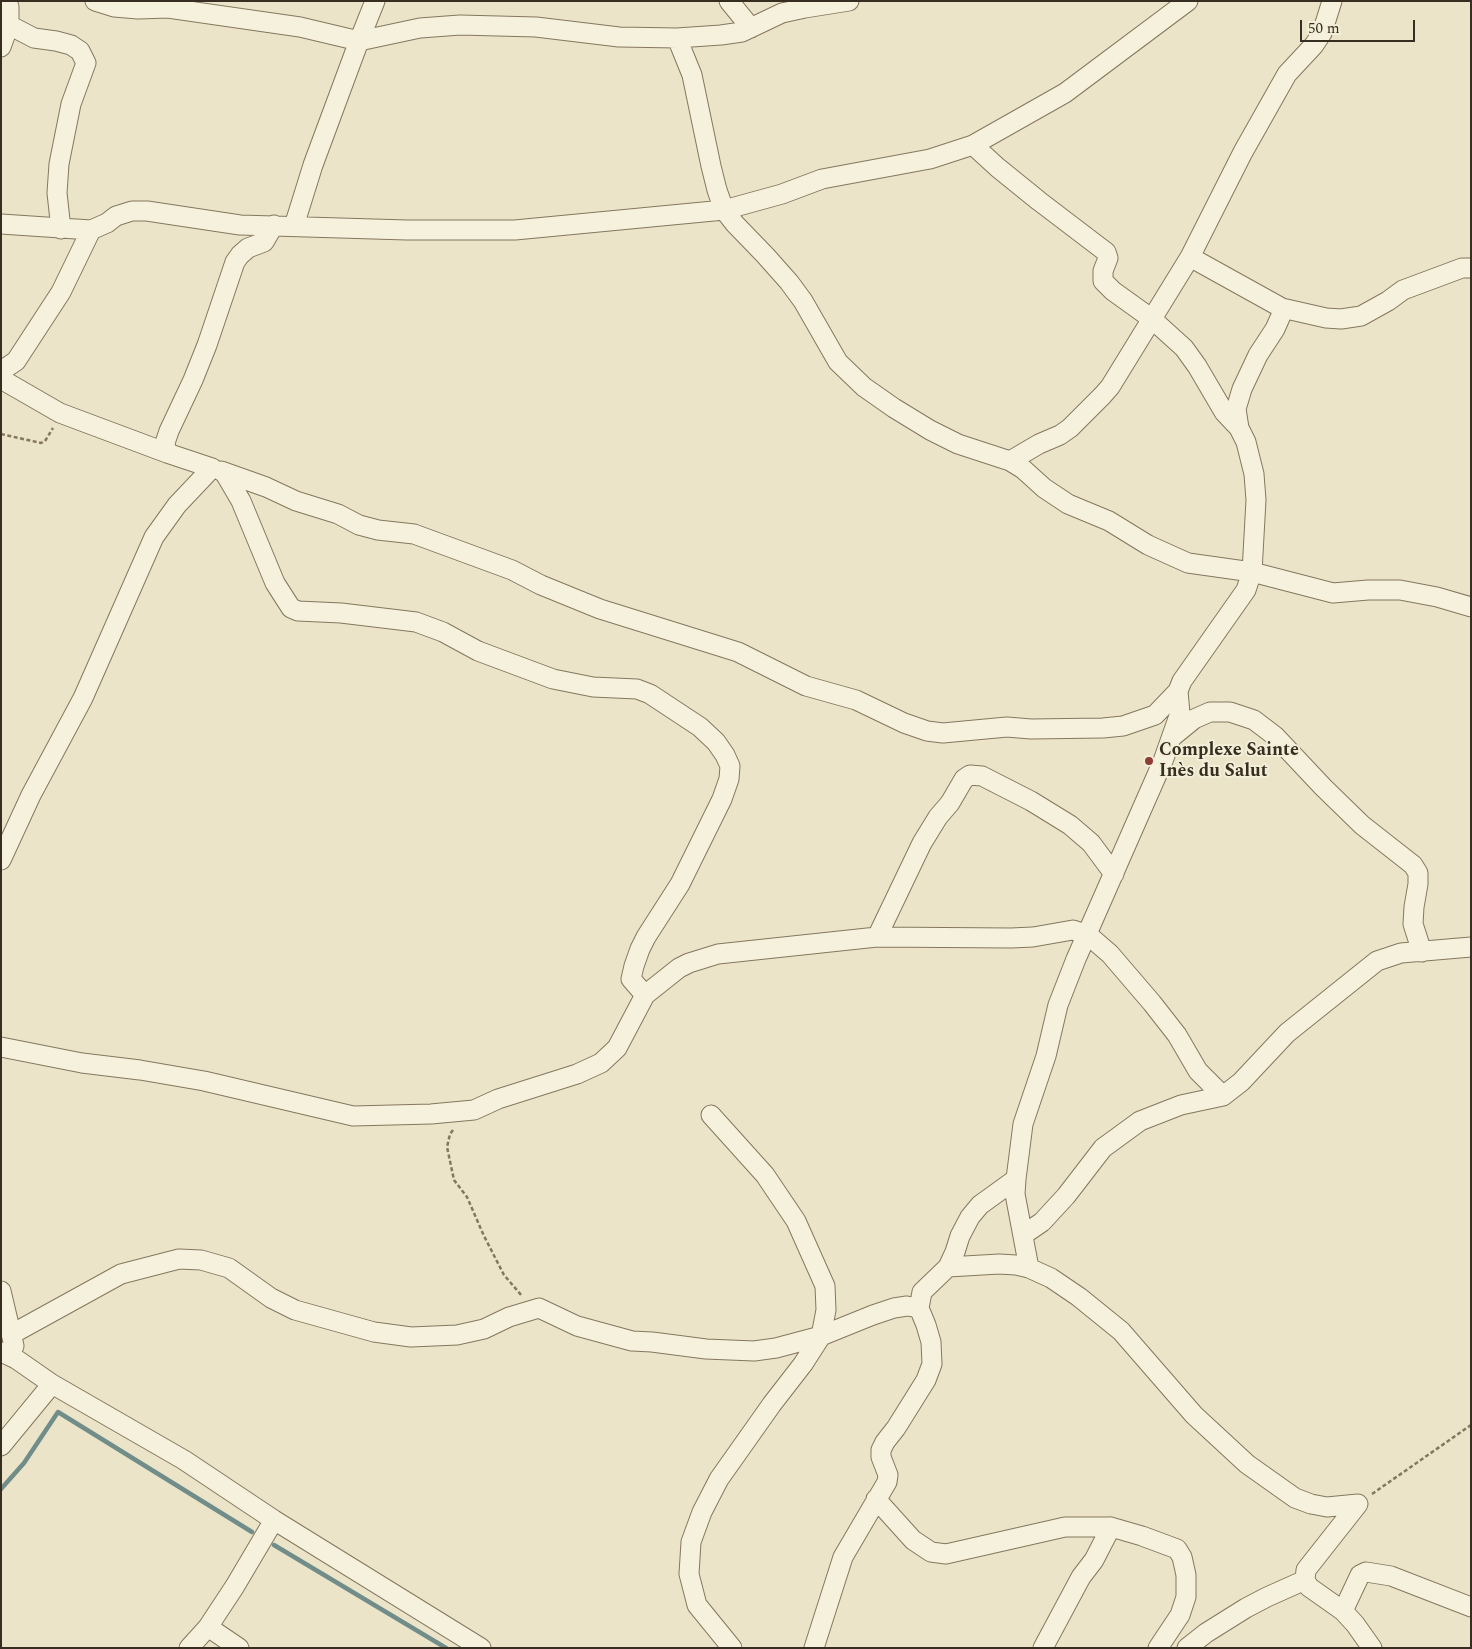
<!DOCTYPE html>
<meta charset="utf-8">
<style>
body{margin:0}
#map{position:relative;width:1472px;height:1649px;overflow:hidden;background:#ebe4c9;font-family:Spectral,serif}
canvas{display:block}
.frame{position:absolute;inset:0;border:2px solid #372e21;pointer-events:none}
.scale{position:absolute;left:1300px;top:20px;width:115px;height:22px;box-sizing:border-box;border:2px solid #372e21;border-top:0;padding-left:6px;font-size:15px;line-height:18px;white-space:nowrap;color:#372e21;-webkit-text-stroke:4px #f3eed8;paint-order:stroke}
</style>
<div id="map">
<canvas width="1472" height="1649"></canvas>
<div class="frame"></div>
<div class="scale">50 m</div>
</div>
<script>
const g = document.querySelector('canvas').getContext('2d');
g.lineJoin = 'round';
const toPath = rows => new Path2D(rows.map(r => 'M' + r).join(''));
function trace(path, color, width, dash) { g.strokeStyle = color; g.lineWidth = width; g.lineCap = dash ? 'butt' : 'round'; g.setLineDash(dash || []); g.stroke(path); }
function drawText(font, color, halo, rows, align = 'center') {
  g.font = font + ' Spectral,serif'; g.lineWidth = 4; g.setLineDash([]); g.textBaseline = 'middle'; g.strokeStyle = halo; g.fillStyle = color; for (const [text, x, y, turn = 0] of rows) {
    g.save(); g.translate(x, y); g.rotate((+turn || 0) * Math.PI / 180); g.textAlign = isNaN(turn) ? turn : align; if (halo) g.strokeText(text, 0, 0); g.fillText(text, 0, 0); g.restore();
  }
}
trace(toPath([
 [1,1489,24,1463,58,1412,252,1532],
 [274,1545,446,1648]
]), '#718d89', 4.5);
const street = toPath([
 [95,1,114,7,138,9,168,8,300,27,359,41,375,1],
 [729,1,751,28],
 [9,25,34,38,56,41,71,45,80,51,86,63,71,104,59,164,57,193,61,229],
 [677,38,692,75,711,166,717,190,724,210,735,224,765,255,789,282,803,301,838,362,864,387,894,408,930,430,958,444,1010,461,1023,469,1044,488,1068,504,1109,521,1148,545,1188,563,1252,572,1333,593,1368,590,1400,590,1437,597,1471,607],
 [1,47,9,25,9,7,7,1],
 [973,145,997,167,1039,201,1106,252,1108,258,1103,271,1103,281,1113,291,1152,319,1184,348,1197,366,1224,412,1239,428],
 [1,224,91,230,107,223,116,216,132,211,147,211,240,225,407,230,515,230,724,210,782,194,822,179,930,159,973,145,1065,93,1188,1],
 [294,226,313,165,359,41,420,28,460,25,536,27,619,37,677,38,721,35,742,32,782,13,805,8,849,1],
 [1282,308,1326,318,1341,319,1361,316,1388,301,1403,290,1462,268,1471,268],
 [1,371,16,361,61,292,91,230],
 [1,379,60,413,167,453],
 [1010,461,1039,444,1060,435,1070,428,1102,396,1110,387,1190,257],
 [221,471,266,487,296,501,338,514,359,525,378,530,414,534,512,570,541,585,600,609,738,652,806,686,856,700,904,723,927,731,943,733,1007,727,1031,729,1103,728,1123,726,1155,715,1178,691],
 [1172,737,1194,719,1210,712,1230,712,1254,720,1275,736,1323,787,1362,825,1413,865,1418,873,1418,884,1414,907,1413,924,1422,952],
 [1,860,31,795,83,698,154,537,177,505,212,468,167,453,165,443,169,431,193,380,207,345,235,262,240,255,248,248,264,242,274,225],
 [877,937,922,843,938,817,950,803,964,779,970,775,982,776,1031,801,1070,825,1091,843,1114,874],
 [645,995,679,968,689,963,718,954,877,937,1011,938,1033,937,1073,930,1088,935,1110,954,1152,1003,1177,1035,1198,1071,1223,1096],
 [1,1047,82,1063,140,1070,204,1081,353,1116,431,1114,474,1110,498,1099,577,1074,601,1063,617,1048,645,995,631,979,634,966,640,949,646,937,680,884,722,799,729,779,730,766,725,755,716,742,700,727,650,694,637,689,593,687,553,679,478,651,443,632,416,622,341,613,298,611,291,608,275,583,241,501,224,472],
 [711,1115,765,1175,796,1221,825,1286,826,1310,821,1336,803,1364,772,1404,719,1479,702,1512,691,1542,689,1574,697,1605,732,1648],
 [1016,1179,1015,1194,1029,1268],
 [1023,1235,1042,1222,1066,1196,1103,1148,1140,1121,1181,1105,1223,1096,1241,1082,1287,1033,1377,961,1401,953,1471,947],
 [948,1267,999,1264,1016,1265,1029,1268,1051,1278,1079,1297,1121,1331,1194,1415,1247,1464,1295,1498,1311,1504,1327,1507,1358,1504],
 [1,1291,14,1346],
 [12,1334,121,1274,179,1259,201,1260,229,1268,271,1298,295,1310,374,1332,411,1337,457,1335,484,1329,509,1317,539,1308,577,1326,632,1341,652,1342,706,1349,754,1351,776,1348,821,1336,873,1315,894,1308,907,1306,919,1308],
 [1,1352,16,1359,52,1384,184,1460,274,1520,481,1648],
 [1,1446,52,1384],
 [876,1499,913,1540,931,1552,946,1554,1065,1527,1111,1527,1142,1536,1177,1549,1182,1557,1186,1575,1186,1597,1180,1615,1158,1648],
 [1358,1504,1306,1570,1305,1580,1309,1587,1343,1611,1355,1624,1372,1648],
 [1343,1611,1360,1575,1366,1572,1391,1576,1471,1607],
 [208,1627,239,1648],
 [189,1648,208,1627,235,1586,274,1520],
 [814,1648,843,1557,887,1482,888,1475,881,1457,881,1450,885,1442,896,1428,926,1380,932,1364,931,1342,926,1325,919,1308,922,1292,948,1267,955,1252,960,1236,970,1217,980,1205,1016,1179,1023,1124,1046,1056,1058,1005,1076,959,1163,761,1180,713,1178,691,1182,681,1246,590,1252,572,1256,500,1254,474,1246,442,1239,428,1236,409,1242,389,1258,355,1275,329,1283,311,1282,308,1190,257,1243,152,1287,74,1314,45,1322,33,1332,1],
 [1043,1648,1081,1577,1094,1560,1111,1527],
 [1187,1648,1206,1633,1246,1608,1267,1597,1305,1580]
]);
trace(street, '#85775f', 21);
trace(toPath([
 [1,434,41,443,45,441,53,428],
 [453,1130,450,1134,447,1147,454,1180,467,1197,484,1236,504,1275,522,1296],
 [1372,1494,1471,1425]
]), '#85775f', 2.5, [4, 2.5]);
trace(street, '#f6f1dc', 19);
for (const [x, y, r, color] of [
 [1149,761,5,"#8e3d35"]
]) { const dot = new Path2D(); dot.arc(x, y, r, 0, 2 * Math.PI); g.fillStyle = color; g.fill(dot); trace(dot, '#f3eed8', 2); }
drawText('bold 18px', '#372e21', '#f3eed8', [
 ["Complexe Sainte",1159,751],
 ["Inès du Salut",1159,772]
], 'left');
</script>
